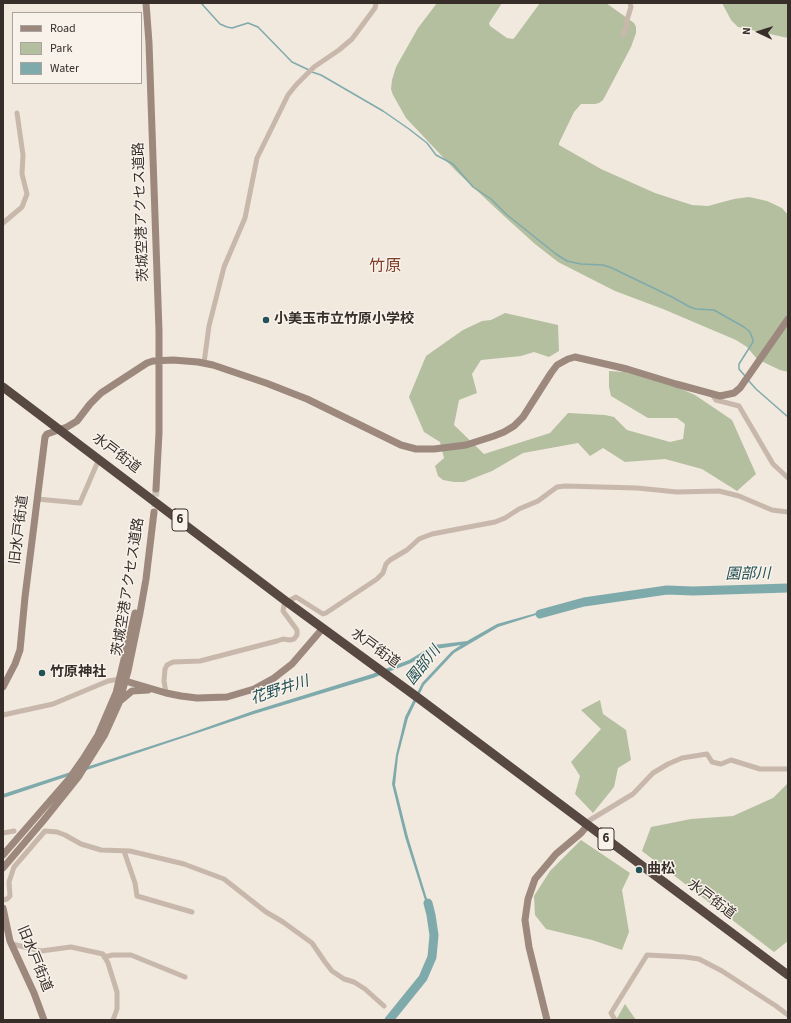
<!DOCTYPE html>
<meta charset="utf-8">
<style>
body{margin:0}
#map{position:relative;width:791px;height:1023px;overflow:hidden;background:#f1e8de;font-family:"Source Sans 3",sans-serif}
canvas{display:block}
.frame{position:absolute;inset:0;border:4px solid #372e2a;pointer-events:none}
.legend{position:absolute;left:12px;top:12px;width:130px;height:72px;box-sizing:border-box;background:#f9f2eb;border:1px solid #aba49e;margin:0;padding:5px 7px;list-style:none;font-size:12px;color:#372e2a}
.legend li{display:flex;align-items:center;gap:8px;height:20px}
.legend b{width:20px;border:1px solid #aba49e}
.north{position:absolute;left:739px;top:12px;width:40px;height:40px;-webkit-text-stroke:3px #f9f2eb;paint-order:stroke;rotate:274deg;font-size:11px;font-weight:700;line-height:16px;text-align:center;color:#372e2a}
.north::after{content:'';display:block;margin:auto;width:14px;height:18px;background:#372e2a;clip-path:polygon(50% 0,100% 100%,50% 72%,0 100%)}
</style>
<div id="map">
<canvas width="791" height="1023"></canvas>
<div class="frame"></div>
<ul class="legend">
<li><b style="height:5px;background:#9c887c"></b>Road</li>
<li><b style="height:11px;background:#b4bf9f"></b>Park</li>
<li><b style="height:11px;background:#7faaac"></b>Water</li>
</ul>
<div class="north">N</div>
</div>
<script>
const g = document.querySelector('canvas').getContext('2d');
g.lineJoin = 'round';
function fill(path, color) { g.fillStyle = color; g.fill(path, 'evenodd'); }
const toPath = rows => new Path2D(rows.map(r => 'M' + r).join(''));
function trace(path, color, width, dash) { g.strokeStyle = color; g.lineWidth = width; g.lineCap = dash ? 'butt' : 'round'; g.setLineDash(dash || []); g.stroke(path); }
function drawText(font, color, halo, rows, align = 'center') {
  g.font = font + ' "Source Sans 3","Noto Sans JP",sans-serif'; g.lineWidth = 3; g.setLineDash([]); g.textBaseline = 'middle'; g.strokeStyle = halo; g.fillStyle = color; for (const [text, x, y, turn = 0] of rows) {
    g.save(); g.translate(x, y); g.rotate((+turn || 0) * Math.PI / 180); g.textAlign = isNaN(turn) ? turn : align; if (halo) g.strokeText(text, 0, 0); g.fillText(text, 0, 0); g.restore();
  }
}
fill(toPath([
 [437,3,502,3,489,23,490,26,507,38,513,39,515,37,540,3,606,3,634,23,636,27,636,33,631,47,603,100,599,103,595,104,581,104,574,112,559,143,559,145,601,169,655,193,692,205,708,206,734,199,749,197,767,201,782,208,788,215,788,372,780,370,757,359,747,347,736,340,663,309,615,291,558,262,535,244,504,216,456,171,406,118,393,95,391,89,392,80,396,67,418,28],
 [722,3,788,3,788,38,738,27,731,20],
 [505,313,558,325,559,351,549,357,534,352,521,356,481,360,472,374,477,393,459,400,454,425,484,454,550,433,568,413,605,415,614,417,627,430,670,442,683,439,685,424,677,418,648,418,611,396,609,387,609,371,638,373,659,379,695,395,732,420,756,474,737,491,702,469,665,459,625,462,603,448,590,456,578,443,523,453,492,471,464,482,454,482,443,480,438,476,435,466,444,458,440,442,424,432,409,397,426,356,463,330,482,321,491,320],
 [600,700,603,714,626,730,631,760,618,768,614,787,593,813,575,794,580,776,571,762,601,729,581,710],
 [788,783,788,941,774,952,642,851,651,827,691,819,733,816,773,798],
 [581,840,630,873,622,890,629,932,622,950,592,940,546,929,535,915,534,896,550,871],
 [625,1004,636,1020,616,1020]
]), '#b4bf9f');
fill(toPath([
 [583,600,498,627,454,653,424,685,408,718,398,756,395,785,408,837,431,912,430,916,405,837,392,784,396,755,405,717,422,683,452,651,461,645,436,649,411,663,373,678,254,714,3,798,3,794,185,735,253,711,372,674,409,660,434,645,467,641,497,624]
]), '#7faaac');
trace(toPath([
 [201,3,220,24,227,27,232,28,248,23,258,27,292,62,309,70],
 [312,72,321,75,383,111,409,129,427,143,436,155,453,164,473,187,491,199,506,214,556,254,567,261,581,264,603,265,612,268,672,297,690,307,696,309,714,310,744,327,750,332,753,340,753,342,739,364,739,369,745,376],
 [748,380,756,389,788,417]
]), '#7faaac', 1.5);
trace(toPath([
 [540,614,584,602,667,590,693,591,788,588],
 [389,1020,423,978,432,957,434,935,431,915,428,903]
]), '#7faaac', 9);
trace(toPath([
 [155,507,156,489]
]), '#ccc3ba', 7, [7, 3.5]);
trace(toPath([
 [623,35,627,25,627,20,631,7,630,3],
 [3,223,22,207,27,194,22,174,23,155,17,113],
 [204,363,209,326,224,267,245,218,257,158,288,95,296,85,314,67,339,50,352,39,375,8,376,3],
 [712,394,716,400,739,406,773,464,788,478],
 [37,499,80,503,99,459],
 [166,693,164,681,165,669,167,665,173,662,200,661,277,641,283,639,290,640,294,639,297,635,297,630,283,611,284,605,287,602,296,597,323,614,326,613,377,579,383,573,386,564,390,560,407,550,419,539,432,534,495,522,505,518,519,509,538,501,557,487,565,486,637,488,677,492,719,491,739,496,772,510,788,512],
 [3,715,53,704,108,681,120,679],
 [587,826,590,820,633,794,653,773,668,764,682,758,707,754,712,762,721,764,731,760,760,769,788,769],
 [3,833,14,831],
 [124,851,135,883,137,896,192,912],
 [3,900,7,899,10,896,9,882,14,867,45,831,57,832,65,835,81,844,101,850,130,851,184,864,224,879,266,912,283,922,312,943,325,962,332,971,344,979,354,982,365,989,384,1006],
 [12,944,41,951,71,947,103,954,108,963,117,992,117,1009,113,1020],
 [104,957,113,955,131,955,185,977],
 [615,1020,611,1013,647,955,685,957,699,959,722,971,776,1006,788,1015]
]), '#c8b8ab', 5);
trace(toPath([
 [146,3,149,43,159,331,159,433,156,489],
 [122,680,166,693,181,696,197,698,227,697,254,689,274,678,292,664,323,628],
 [3,687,15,664,20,650,25,597,45,437,47,434,67,427,77,421,90,404,101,393,147,363,153,361,173,360,198,362,213,365,266,383,307,399,401,445,416,449,434,449,466,445,494,436,504,432,514,426,523,417,551,373,557,365,568,359,575,357,627,369,676,384,720,396,734,393,740,388,788,319],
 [120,701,132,691,148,690],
 [3,855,69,779,83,759,98,735,116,693,135,613],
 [3,868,43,821,79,776,104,736,119,703,128,671,140,613,146,579,154,512],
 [3,908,10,941,34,993,44,1020],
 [547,1020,529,947,525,920,528,899,535,879,556,854,581,833,587,826]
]), '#9c887c', 7);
trace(toPath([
 [3,387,287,602,417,697,788,975]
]), '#574841', 9);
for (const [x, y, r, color] of [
 [266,320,4,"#225255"],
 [42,673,4,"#225255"],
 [639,870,4,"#225255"]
]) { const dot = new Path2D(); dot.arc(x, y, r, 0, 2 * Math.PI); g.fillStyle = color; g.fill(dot); trace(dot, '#f9f2eb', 1.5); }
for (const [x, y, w] of [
 [180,520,16],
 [606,839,16]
]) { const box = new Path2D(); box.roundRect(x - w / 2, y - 11, w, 22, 3); g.fillStyle = '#f9f2eb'; g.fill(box); trace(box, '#372e2a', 1); }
drawText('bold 13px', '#372e2a', null, [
 ["6",180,520],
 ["6",606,839]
]);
drawText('14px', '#372e2a', '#f9f2eb', [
 ["茨城空港アクセス道路",142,212,-92],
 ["水戸街道",116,454,37],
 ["旧水戸街道",20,530,-83],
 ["茨城空港アクセス道路",129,587,-81],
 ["水戸街道",375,649,36],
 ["水戸街道",711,900,37],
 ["旧水戸街道",34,959,68]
]);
drawText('bold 14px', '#372e2a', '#f9f2eb', [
 ["小美玉市立竹原小学校",274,320],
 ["竹原神社",50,673],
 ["曲松",647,870]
], 'left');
drawText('italic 15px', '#225255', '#f9f2eb', [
 ["園部川",748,575,-1],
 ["園部川",424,666,-51],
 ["花野井川",280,691,-18]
]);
drawText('16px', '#803d29', '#f9f2eb', [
 ["竹原",385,267]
]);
</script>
